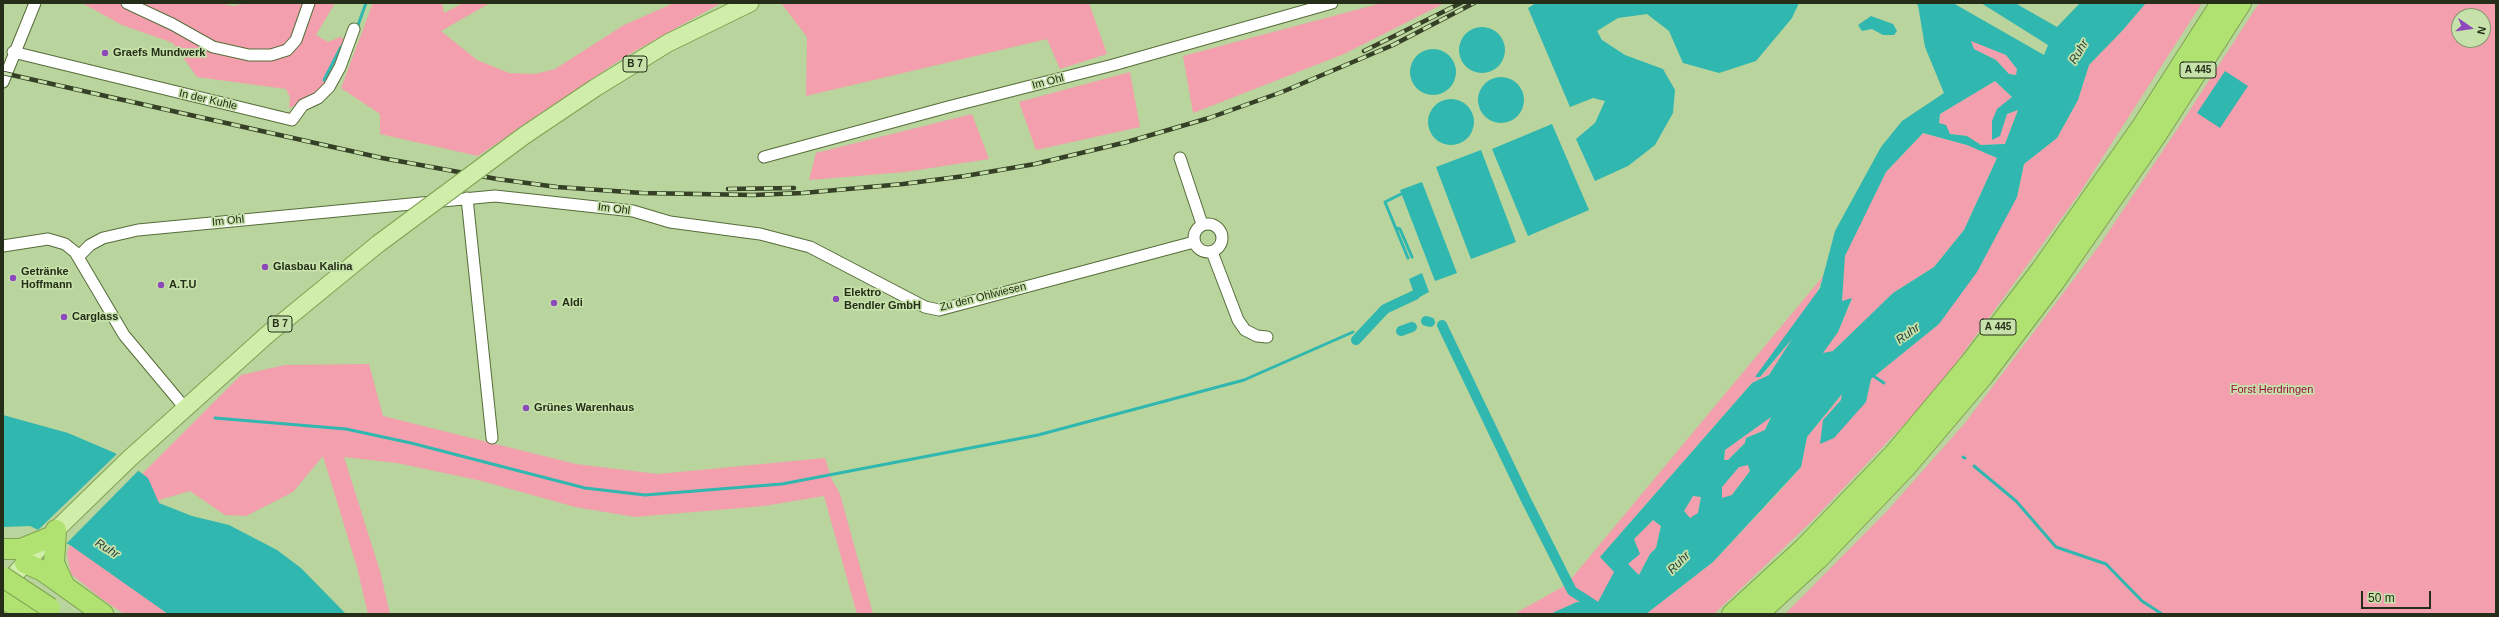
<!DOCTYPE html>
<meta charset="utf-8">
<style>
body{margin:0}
#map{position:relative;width:2499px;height:617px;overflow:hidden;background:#b9d49c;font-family:Arial,sans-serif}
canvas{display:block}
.frame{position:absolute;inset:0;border:4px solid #242e18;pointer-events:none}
.north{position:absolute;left:2451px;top:8px;width:40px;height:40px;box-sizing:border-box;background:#c6e1a9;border:1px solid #85996f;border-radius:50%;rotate:103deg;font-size:11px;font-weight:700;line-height:16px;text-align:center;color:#242e18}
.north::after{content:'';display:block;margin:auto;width:14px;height:18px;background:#8d49bc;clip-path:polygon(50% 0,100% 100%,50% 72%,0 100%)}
.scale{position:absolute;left:2361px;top:591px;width:70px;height:18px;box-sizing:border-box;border:2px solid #242e18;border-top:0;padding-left:5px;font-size:12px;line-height:14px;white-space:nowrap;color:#242e18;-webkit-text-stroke:3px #c6e1a9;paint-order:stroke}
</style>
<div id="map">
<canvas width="2499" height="617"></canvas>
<div class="frame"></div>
<div class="north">N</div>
<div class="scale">50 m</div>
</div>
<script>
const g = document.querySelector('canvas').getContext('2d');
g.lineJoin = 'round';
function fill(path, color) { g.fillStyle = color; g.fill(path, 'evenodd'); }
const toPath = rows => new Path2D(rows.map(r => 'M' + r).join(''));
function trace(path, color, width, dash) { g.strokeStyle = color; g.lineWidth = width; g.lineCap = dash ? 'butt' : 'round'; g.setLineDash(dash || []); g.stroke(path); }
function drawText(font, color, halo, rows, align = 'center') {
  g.font = font + ' Arial,sans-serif'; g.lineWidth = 3.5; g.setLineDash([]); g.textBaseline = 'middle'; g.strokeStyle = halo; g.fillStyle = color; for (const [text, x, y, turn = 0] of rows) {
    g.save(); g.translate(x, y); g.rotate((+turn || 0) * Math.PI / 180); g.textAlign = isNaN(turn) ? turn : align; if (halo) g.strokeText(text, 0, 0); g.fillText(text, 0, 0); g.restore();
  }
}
fill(toPath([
 [82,3,217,3,234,6,246,3,335,3,316,35,328,42,340,37,345,39,327,85,302,103,289,108,290,97,286,89,197,77,173,43,122,25],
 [373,3,442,3,444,13,463,3,490,3,441,31,477,60,509,73,535,74,555,69,624,25,674,3,721,3,626,56,478,156,380,134,380,114,341,88],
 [781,3,1089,3,1107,54,1060,69,1047,39,806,96,807,37],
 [1382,3,1445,3,1344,54,1193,113,1183,56],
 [2146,3,2202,3,2079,194,1934,393,1812,521,1714,614,1646,614,1713,562,1780,491,1801,467,1807,437,1843,393,1841,400,1823,420,1866,402,1871,379,1939,324,2017,197,2024,164,2057,138,2078,100,2089,65,2122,31],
 [2259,3,2496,3,2496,614,1785,614,1888,510,1965,423,2099,246,2188,113],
 [2459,16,2483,16,2483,40,2459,40],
 [1970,40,2006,55,2017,69,2016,75,2009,74,1996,60,1974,49],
 [1130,72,1140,127,1036,150,1019,102],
 [1995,81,2012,97,2000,136,2007,114,2018,110,2005,144,1981,145,1967,136,1950,134,1939,123,1940,114],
 [972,114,989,159,905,172,809,180,816,153],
 [1923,133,1967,145,1997,158,1964,230,1934,267,1893,293,1833,351,1822,354,1838,332,1852,299,1842,301,1844,256,1886,172],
 [1824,275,1816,295,1761,377,1795,335,1769,375,1752,383,1600,557,1615,572,1597,604,1577,602,1550,614,1514,614,1566,585],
 [1938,302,1928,323,1916,331,1915,320],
 [369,364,383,416,576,464,658,474,825,458,832,480,840,494,873,614,857,614,824,496,764,506,635,517,575,507,482,481,397,463,344,457,380,571,390,614,368,614,357,567,323,456,293,492,246,516,225,515,190,491,159,500,168,525,96,520,241,375,285,365],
 [1771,416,1765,430,1746,438,1745,443,1728,460,1724,460,1725,450],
 [1748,465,1750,471,1732,495,1722,499,1722,487,1739,466],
 [1693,496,1701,496,1698,514,1690,518,1684,511],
 [1653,520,1661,526,1656,548,1650,554,1639,575,1627,564,1639,554,1634,539],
 [70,545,100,564,168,614,124,614,102,599,71,574,67,553]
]), '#f49fad');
fill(toPath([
 [1536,3,1799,3,1792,18,1756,61,1719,73,1683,63,1669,31,1647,14,1618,18,1597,31,1602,40,1625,55,1663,69,1675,90,1673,113,1655,145,1628,166,1595,181,1576,139,1595,123,1605,101,1593,98,1570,107,1528,8],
 [1914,3,1953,3,2044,55,2048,45,1981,3,2015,3,2057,27,2080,3,2146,3,2122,31,2089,65,2078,100,2057,138,2024,164,2017,197,1977,272,1939,324,1871,379,1866,402,1834,438,1820,444,1823,420,1841,400,1842,394,1807,437,1801,467,1713,562,1646,614,1550,614,1577,602,1597,604,1614,572,1600,557,1752,383,1769,375,1792,339,1760,377,1755,377,1820,288,1835,231,1881,147,1902,121,1944,93,1925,47,1918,5],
 [1971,41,2006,55,2017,69,2016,75,2009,74,1996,60,1974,49],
 [1995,81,2012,97,1997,109,1992,121,1992,140,2000,136,2007,114,2018,110,2005,144,1981,145,1967,136,1950,134,1946,125,1939,123,1940,114],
 [1923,133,1967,145,1997,158,1964,230,1934,267,1893,293,1833,351,1823,353,1838,332,1852,298,1842,301,1845,256,1886,172],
 [1937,302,1928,323,1916,331,1915,320],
 [1771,417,1765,430,1746,438,1745,443,1728,460,1724,460,1725,450],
 [1748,465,1750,471,1732,495,1722,498,1722,487,1739,467],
 [1693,496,1701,497,1698,513,1690,518,1684,511],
 [1653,520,1661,526,1656,548,1650,554,1639,575,1628,564,1640,554,1634,539],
 [1871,16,1893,24,1897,31,1894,35,1883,35,1872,29,1862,31,1858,25],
 '1459 50a23 23 0 1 1 46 0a23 23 0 1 1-46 0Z',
 '1410 72a23 23 0 1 1 46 0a23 23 0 1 1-46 0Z',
 [2225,71,2248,86,2220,128,2197,113],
 '1478 100a23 23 0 1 1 46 0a23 23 0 1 1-46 0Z',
 '1428 122a23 23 0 1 1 46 0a23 23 0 1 1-46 0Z',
 [1552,124,1589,210,1528,236,1492,149],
 [1481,150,1516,242,1471,259,1436,167],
 [1422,182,1457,273,1435,281,1400,190],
 [1422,273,1429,292,1416,299,1409,279],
 [3,415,68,433,115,453,148,478,159,503,192,516,229,525,277,550,301,568,346,614,168,614,70,545,30,526,3,527]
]), '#30b7af');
fill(toPath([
 [118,453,140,469,65,545,37,531]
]), '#b9d49c');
trace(toPath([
 [357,28,366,3],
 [324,80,341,47,344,46],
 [1401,194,1385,202,1408,258],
 [1396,228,1400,229,1412,257],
 [1872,375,1884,383],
 [215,418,346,429,411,443,585,488,645,495,782,484,1038,435,1244,380,1353,332],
 [1963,457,1965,458],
 [1974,466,2016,501,2056,547,2106,564,2142,601,2162,614]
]), '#30b7af', 3);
trace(toPath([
 [1426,321,1430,322],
 [1442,325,1525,498,1572,591,1597,607],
 [1401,331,1412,327],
 [1356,340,1385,309,1415,295]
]), '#30b7af', 10);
trace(toPath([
 [1898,342,1927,320,1947,293]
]), '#30b7af', 17);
const street = toPath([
 [127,3,172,24,213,47,249,55,271,55,287,50,296,40,309,3],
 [13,52,292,120,303,105,318,98,329,87,340,67,354,29],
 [3,82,35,3],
 [764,157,948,107,1113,65,1332,3],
 [1180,158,1202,224],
 [467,198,492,438],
 '1194 238a14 14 0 1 1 28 0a14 14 0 1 1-28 0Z',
 [3,246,48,239,65,244,75,252,124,335,185,408],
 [1212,252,1238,320,1245,330,1257,336,1267,337],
 [79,256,90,245,103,238,138,230,495,196,633,211,670,222,760,234,810,247,925,307,939,310,1194,242]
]);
const primary = toPath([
 [525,135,595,88,668,43,750,3],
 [3,587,56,530,129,459,268,334,378,244]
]);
const highway = toPath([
 [56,530,54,563,65,587],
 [3,549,21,549,48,538],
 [25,563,43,571,103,614],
 [3,598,28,614],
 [1732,614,1805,547,1894,454,1971,362,2041,270,2143,125,2221,3],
 [1758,614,1818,559,1906,467,1984,375,2055,281,2155,137,2241,3]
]);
trace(street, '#566d3a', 13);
trace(primary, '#7fa352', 19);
trace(highway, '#7fa352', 22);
trace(street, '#fff', 11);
trace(primary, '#d0eeaa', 17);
trace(highway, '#b0e271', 20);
const rail = toPath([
 [1364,51,1461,3],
 [3,73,382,158,497,179,557,187,642,193,753,195,803,193,903,184,965,176,1035,164,1127,142,1209,118,1282,92,1393,45,1474,3],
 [728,189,794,188]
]);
trace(rail, '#354027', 4.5);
trace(rail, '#c6e1a9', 3, [9]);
const primaryBridge = toPath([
 [378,244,525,135]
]);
const highwayBridge = toPath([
 [3,577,50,608]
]);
trace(primaryBridge, '#7fa352', 19, []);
trace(highwayBridge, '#7fa352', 22, []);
trace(primaryBridge, '#d0eeaa', 17);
trace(highwayBridge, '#b0e271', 20);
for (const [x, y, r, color] of [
 [105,53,4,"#8d49bc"],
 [265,267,4,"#8d49bc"],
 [13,278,4,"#8d49bc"],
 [161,285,4,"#8d49bc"],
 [836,299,4,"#8d49bc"],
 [554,303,4,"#8d49bc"],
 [64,317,4,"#8d49bc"],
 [526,408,4,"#8d49bc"]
]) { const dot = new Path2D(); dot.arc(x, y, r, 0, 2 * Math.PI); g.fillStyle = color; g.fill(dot); trace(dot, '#c6e1a9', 1.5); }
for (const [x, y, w] of [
 [635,64,24],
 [2198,70,36],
 [280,324,24],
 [1998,327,36]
]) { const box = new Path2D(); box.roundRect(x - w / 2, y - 8, w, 16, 3); g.fillStyle = '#c6e1a9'; g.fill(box); trace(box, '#242e18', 1); }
drawText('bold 10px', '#242e18', null, [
 ["B 7",635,64],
 ["A 445",2198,70],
 ["B 7",280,324],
 ["A 445",1998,327]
]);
drawText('bold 11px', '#242e18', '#c6e1a9', [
 ["Graefs Mundwerk",113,53],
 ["Glasbau Kalina",273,267],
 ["Getränke",21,272],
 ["Hoffmann",21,285],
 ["A.T.U",169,285],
 ["Elektro",844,293],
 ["Bendler GmbH",844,306],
 ["Aldi",562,303],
 ["Carglass",72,317],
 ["Grünes Warenhaus",534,408]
], 'left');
drawText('11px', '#242e18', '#c6e1a9', [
 ["Im Ohl",1048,82,-14],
 ["In der Kuhle",208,100,13],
 ["Im Ohl",614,209,7],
 ["Im Ohl",228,221,-5],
 ["Zu den Ohlwiesen",983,297,-14]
]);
drawText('11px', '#9a0f40', '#c6e1a9', [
 ["Forst Herdringen",2272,390]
]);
drawText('italic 12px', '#25413e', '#c6e1a9', [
 ["Ruhr",2079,52,-59],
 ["Ruhr",1908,334,-36],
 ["Ruhr",107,549,32],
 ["Ruhr",1679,563,-45]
]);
</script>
